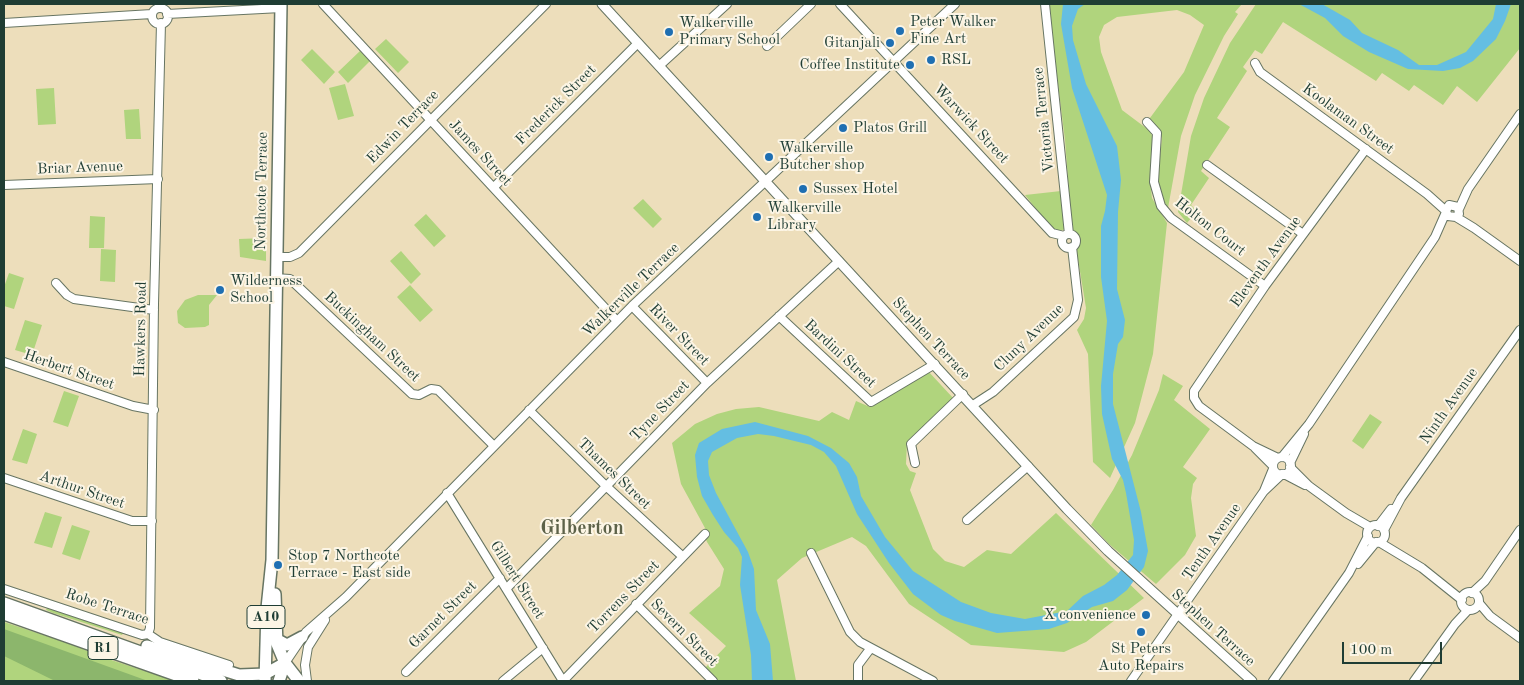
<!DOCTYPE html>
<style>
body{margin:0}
#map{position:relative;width:1524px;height:685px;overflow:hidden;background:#eddebb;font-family:"Old Standard TT",serif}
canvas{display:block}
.frame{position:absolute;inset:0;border:5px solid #1f3d34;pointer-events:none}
.scale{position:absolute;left:1342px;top:642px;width:100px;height:22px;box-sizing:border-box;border:2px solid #1f3d34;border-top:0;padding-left:6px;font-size:15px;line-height:18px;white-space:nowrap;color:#1f3d34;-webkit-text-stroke:4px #fcf5e5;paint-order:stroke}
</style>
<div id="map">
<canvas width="1524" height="685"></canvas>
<div class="frame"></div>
<div class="scale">100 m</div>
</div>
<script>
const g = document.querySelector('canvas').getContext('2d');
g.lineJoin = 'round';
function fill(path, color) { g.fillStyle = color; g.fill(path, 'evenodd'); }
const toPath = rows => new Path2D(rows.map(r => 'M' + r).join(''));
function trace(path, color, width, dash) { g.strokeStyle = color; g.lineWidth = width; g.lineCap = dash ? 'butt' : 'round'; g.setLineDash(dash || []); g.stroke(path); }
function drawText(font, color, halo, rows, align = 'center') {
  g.font = font + ' "Old Standard TT",serif'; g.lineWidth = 4; g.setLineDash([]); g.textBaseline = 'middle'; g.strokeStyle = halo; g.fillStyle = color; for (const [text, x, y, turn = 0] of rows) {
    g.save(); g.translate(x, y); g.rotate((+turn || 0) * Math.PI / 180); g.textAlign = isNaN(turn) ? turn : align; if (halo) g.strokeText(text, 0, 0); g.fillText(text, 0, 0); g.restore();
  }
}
fill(toPath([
 [1048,4,1242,4,1235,12,1238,14,1224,36,1195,95,1181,136,1168,208,1161,196,1158,175,1162,138,1157,129,1147,122,1184,72,1204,25,1190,15,1177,10,1117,17,1104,25,1099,37,1101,52,1122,110,1150,131,1153,138,1150,181,1152,198,1167,223,1153,354,1135,423,1110,478,1093,462,1088,354,1077,330,1084,319,1086,308,1076,247,1078,238,1072,231,1065,140],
 [1256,4,1520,4,1520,48,1477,102,1457,86,1443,105,1414,85,1409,91,1382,73,1376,81,1283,22,1262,54,1255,50,1243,67,1247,71,1217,118,1230,127,1201,171,1209,178,1191,205,1197,211,1187,223,1178,212,1191,136,1204,98,1230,43],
 [386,39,409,62,398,73,375,49],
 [312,49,335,72,324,84,301,60],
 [360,51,370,61,348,83,338,72],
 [345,84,354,116,338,120,329,88],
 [54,88,56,124,38,125,36,89],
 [139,109,141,139,126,139,124,110],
 [1061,191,1065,229,1058,232,1048,224,1025,195],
 [643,199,662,219,653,228,633,208],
 [426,214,446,236,434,247,414,225],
 [90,216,105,217,104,248,89,248],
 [266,238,266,261,240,257,239,239],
 [101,249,116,250,115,282,100,281],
 [401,251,421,274,411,284,390,261],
 [9,273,24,278,14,309,4,306,4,287],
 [410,285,433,310,420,322,397,297],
 [198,295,217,295,209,305,209,325,205,327,185,328,178,323,177,311,185,300],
 [25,320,42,325,32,355,15,350],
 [928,371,954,399,907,442,906,464,910,471,916,473,910,490,933,549,945,561,964,567,987,550,1011,554,1056,513,1144,598,1086,642,1064,652,971,645,909,604,866,546,852,537,802,558,777,580,796,681,717,681,705,668,726,646,689,613,720,586,724,569,707,542,702,531,705,528,681,484,672,443,695,424,717,414,736,409,759,407,819,421,832,412,849,420,856,401,870,407],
 [1163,374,1183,386,1174,400,1210,429,1183,467,1197,478,1193,484,1191,498,1196,536,1185,555,1156,584,1109,544,1091,525,1113,490,1132,455,1159,390],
 [64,391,79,396,68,427,53,422],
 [1370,414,1382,422,1363,449,1352,441],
 [23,429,37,434,27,464,12,460],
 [45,512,62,517,52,548,34,543],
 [72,525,90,531,80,560,62,554],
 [47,608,123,633,122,635,53,613,46,610],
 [4,622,68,643,81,645,83,649,96,655,145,671,153,671,178,681,4,681]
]), '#b0d47d');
fill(toPath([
 [4,629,148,681,55,681,4,656]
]), '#8cb66c');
fill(toPath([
 [1063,4,1085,4,1078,9,1072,26,1073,40,1086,84,1117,146,1121,180,1118,212,1117,289,1125,320,1123,337,1118,344,1113,374,1113,404,1141,512,1148,551,1144,567,1127,590,1113,601,1092,607,1067,623,1049,629,997,633,955,621,941,615,913,594,889,563,857,514,836,466,824,452,811,445,774,436,758,434,737,438,712,452,708,461,709,475,716,493,748,552,754,569,756,610,770,644,773,681,752,681,751,655,740,585,742,557,738,548,724,532,713,515,702,496,697,477,695,455,699,443,722,429,755,422,808,436,831,448,849,463,857,477,861,496,885,537,913,571,961,602,991,613,1025,619,1067,611,1083,596,1104,585,1117,575,1133,555,1134,540,1126,493,1123,480,1112,459,1102,414,1101,386,1107,321,1101,277,1101,226,1105,211,1107,195,1072,88,1061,24],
 [1299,4,1322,4,1350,20,1362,33,1398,50,1419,65,1437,65,1466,52,1493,19,1496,4,1511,4,1505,21,1496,39,1473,61,1460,68,1443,71,1408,69,1369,52,1343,36,1325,18]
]), '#64bee2');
const minor = toPath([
 [323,4,617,321],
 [840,4,1052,233,1064,236],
 [1045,4,1069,234],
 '152 16a8 8 0 1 1 16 0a8 8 0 1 1-16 0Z',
 [167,14,281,8],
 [4,23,152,14],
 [767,46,811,4],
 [1255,63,1260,72,1427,194,1446,211],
 [659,66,727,4],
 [1147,122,1157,133,1154,182,1161,206,1171,218,1265,286],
 [1207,165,1303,234],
 [4,185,158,179],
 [494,187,638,43],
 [1459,209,1468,189,1520,114],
 [1456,217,1459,214,1458,207,1449,205,1446,211,1448,216,1456,217,1474,228,1520,261],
 '1062 241a7 7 0 1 1 14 0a7 7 0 1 1-14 0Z',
 [276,257,290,257,299,253,546,4],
 [275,278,290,279,412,394,419,395,431,389,438,390,493,445],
 [56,283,67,295,74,299,154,310],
 [632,306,707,383],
 [779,316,871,402,935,364],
 [4,362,133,406,154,410],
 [973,405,993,392,1074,317,1078,300,1072,247],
 [529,410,607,487,682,556],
 [1255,448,1273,466],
 [1282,457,1309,424,1435,237,1446,212],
 '1273 466a9 9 0 1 1 18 0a9 9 0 1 1-18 0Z',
 [1278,458,1253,446,1199,406,1194,398,1194,391,1265,286,1366,149],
 [915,463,911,444,963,394],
 [1290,463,1304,434],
 [1290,467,1309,486,1346,513,1370,527],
 [1284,474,1305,485],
 [4,478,132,521,152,521],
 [1264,491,1273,469],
 [447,493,563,681],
 [967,520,1028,466],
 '1367 534a9 9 0 1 1 18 0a9 9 0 1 1-18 0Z',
 [1378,526,1391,509],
 [1384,530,1401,498,1520,330],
 [1379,542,1422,568,1462,600],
 [811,553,850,632,860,642,933,681],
 [1358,564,1376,542],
 [507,588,707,383,839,261],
 [4,589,142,635,148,634,160,642,229,665],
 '1461 601a9 9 0 1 1 18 0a9 9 0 1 1-18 0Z',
 [1472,593,1485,581,1520,530],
 [1479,603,1490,616,1520,638],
 [636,604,713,681],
 [148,634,150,628,154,304,161,23],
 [285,663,306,632,346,597,632,306,955,4],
 [406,672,500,578],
 [307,681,305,665,308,647,325,620],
 [503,681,543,648],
 [563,681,705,534],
 [858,681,858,665,870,649],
 [1131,681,1264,491,1282,474],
 [1273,681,1349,573,1368,536],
 [1414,681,1455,624,1468,610]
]);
const major = toPath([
 [602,4,1067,509,1108,551,1252,681]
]);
const highway = toPath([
 [275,594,277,644,285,663,299,681],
 [4,603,221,681],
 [4,614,193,681],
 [276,639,287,645,302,637],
 [147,646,239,675,265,674,285,663],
 [265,681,267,608,272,560,281,4],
 [279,681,285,663]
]);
trace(minor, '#677563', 10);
trace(major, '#677563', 11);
trace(highway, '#677563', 14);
trace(minor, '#fff', 8);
trace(major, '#fff', 9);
trace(highway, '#fff', 11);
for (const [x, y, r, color] of [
 [900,31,5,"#1f6fb2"],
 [669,32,5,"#1f6fb2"],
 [890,43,5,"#1f6fb2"],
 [931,60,5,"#1f6fb2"],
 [910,65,5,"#1f6fb2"],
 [843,128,5,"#1f6fb2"],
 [769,157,5,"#1f6fb2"],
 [803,189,5,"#1f6fb2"],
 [757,217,5,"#1f6fb2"],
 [220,290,5,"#1f6fb2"],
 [278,565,5,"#1f6fb2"],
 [1146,615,5,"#1f6fb2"],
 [1141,632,5,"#1f6fb2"]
]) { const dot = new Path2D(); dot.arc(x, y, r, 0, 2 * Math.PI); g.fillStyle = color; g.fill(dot); trace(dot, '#fcf5e5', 2); }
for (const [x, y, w] of [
 [266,617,38],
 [103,648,30]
]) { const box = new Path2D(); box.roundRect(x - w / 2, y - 11.5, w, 23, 4); g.fillStyle = '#fcf5e5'; g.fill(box); trace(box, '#1f3d34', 1); }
drawText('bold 14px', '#1f3d34', null, [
 ["A10",266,617],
 ["R1",103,648]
]);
drawText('15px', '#1f3d34', '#fcf5e5', [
 ["Peter Walker",910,22],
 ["Fine Art",910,39],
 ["Walkerville",679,23],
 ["Primary School",679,40],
 ["Gitanjali",880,43,"right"],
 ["RSL",941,60],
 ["Coffee Institute",900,65,"right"],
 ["Platos Grill",853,128],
 ["Walkerville",779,148],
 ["Butcher shop",779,165],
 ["Sussex Hotel",813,189],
 ["Walkerville",767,208],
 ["Library",767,225],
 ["Wilderness",230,281],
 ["School",230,298],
 ["Stop 7 Northcote",288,556],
 ["Terrace - East side",288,573],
 ["X convenience",1136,615,"right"],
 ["St Peters",1141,649,"center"],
 ["Auto Repairs",1141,666,"center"]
], 'left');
drawText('15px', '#1f3d34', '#fcf5e5', [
 ["Frederick Street",556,105,-45],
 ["Koolaman Street",1348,119,36],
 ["Victoria Terrace",1044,120,-96],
 ["Warwick Street",971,124,47],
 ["Edwin Terrace",403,127,-46],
 ["James Street",480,153,47],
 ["Briar Avenue",80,168,-2],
 ["Northcote Terrace",262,191,-89],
 ["Holton Court",1210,227,38],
 ["Eleventh Avenue",1266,262,-54],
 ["Walkerville Terrace",631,290,-44],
 ["Hawkers Road",141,329,-89],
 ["River Street",679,335,46],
 ["Buckingham Street",372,337,43],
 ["Cluny Avenue",1029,338,-44],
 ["Stephen Terrace",931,339,47],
 ["Bardini Street",840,354,43],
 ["Herbert Street",69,370,19],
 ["Ninth Avenue",1449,406,-55],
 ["Tyne Street",660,411,-46],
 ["Thames Street",614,474,44],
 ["Arthur Street",82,490,19],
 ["Tenth Avenue",1212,542,-55],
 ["Gilbert Street",517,580,58],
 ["Torrens Street",624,597,-46],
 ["Robe Terrace",107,607,18],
 ["Garnet Street",443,615,-45],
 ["Stephen Terrace",1213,628,42],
 ["Severn Street",684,633,45]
]);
drawText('bold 20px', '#5d6249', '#fcf5e5', [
 ["Gilberton",582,529]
]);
</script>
